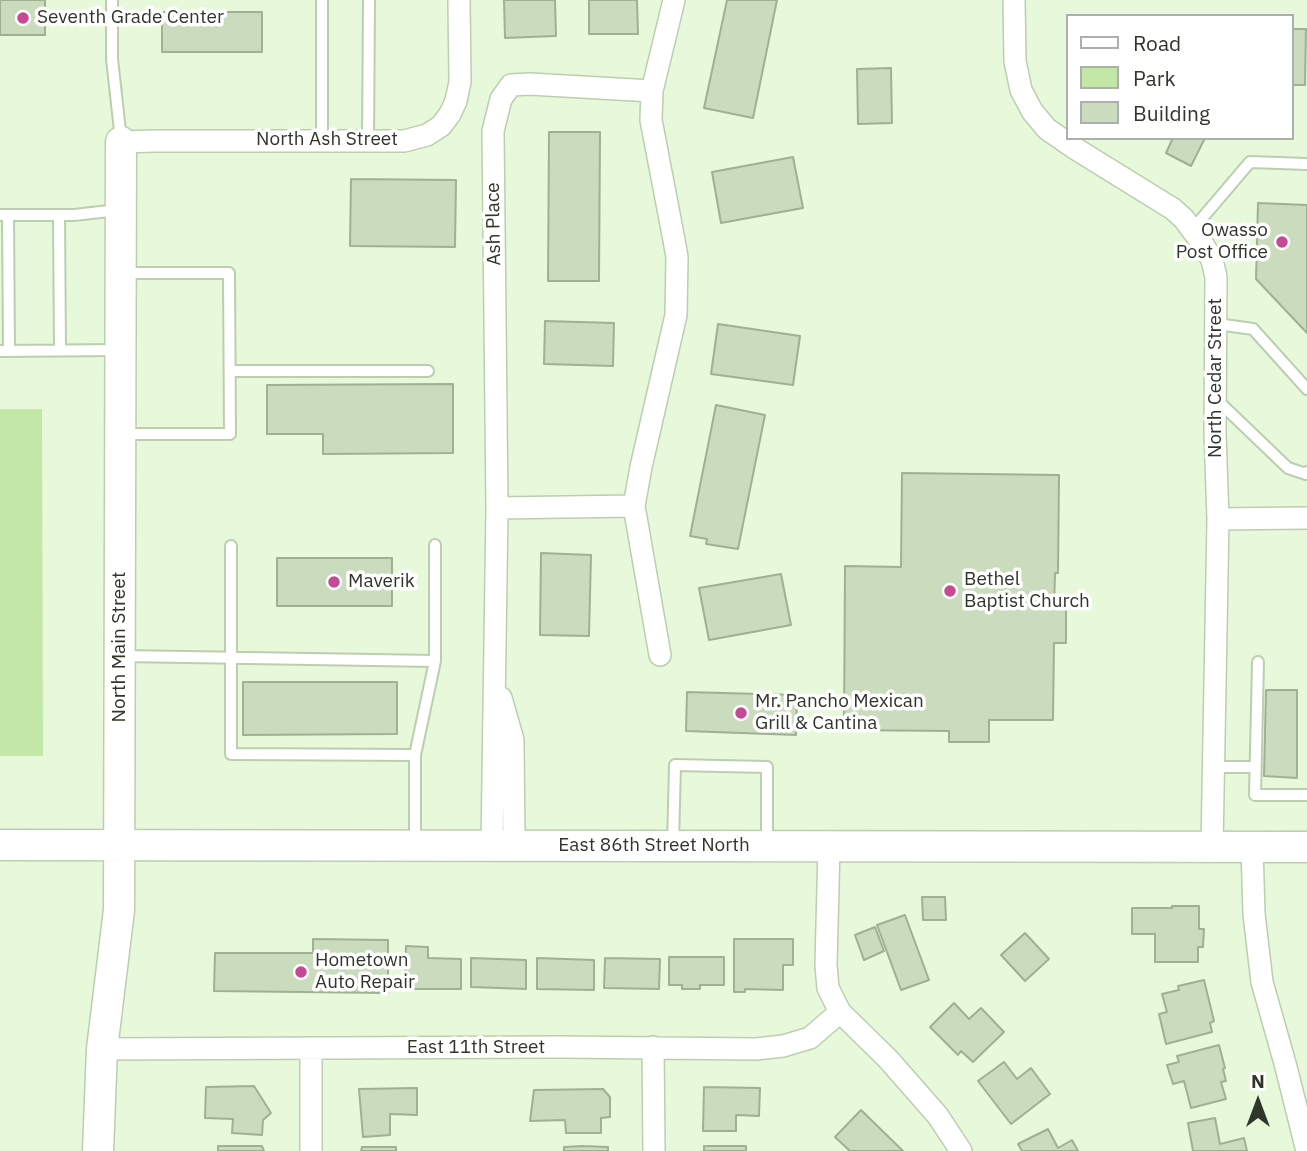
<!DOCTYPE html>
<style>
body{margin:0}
#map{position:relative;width:1307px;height:1151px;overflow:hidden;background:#e7f9da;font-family:"IBM Plex Sans",sans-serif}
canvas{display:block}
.legend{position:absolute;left:1066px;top:14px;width:228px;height:126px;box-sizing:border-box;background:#fff;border:2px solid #acafaa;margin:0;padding:9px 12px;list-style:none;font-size:21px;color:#2f362a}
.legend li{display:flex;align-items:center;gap:14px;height:35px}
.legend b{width:35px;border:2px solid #acafaa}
.north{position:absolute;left:1223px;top:1067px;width:70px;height:70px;-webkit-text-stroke:5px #fff;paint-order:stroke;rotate:0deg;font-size:19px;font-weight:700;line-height:28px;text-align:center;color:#2f362a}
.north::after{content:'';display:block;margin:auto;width:24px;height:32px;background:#2f362a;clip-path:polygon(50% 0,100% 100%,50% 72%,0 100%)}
</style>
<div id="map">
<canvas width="1307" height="1151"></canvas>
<ul class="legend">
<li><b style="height:9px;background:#fff"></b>Road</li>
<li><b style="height:19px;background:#c3e7a7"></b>Park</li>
<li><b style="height:19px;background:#cadcbd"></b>Building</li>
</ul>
<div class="north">N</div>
</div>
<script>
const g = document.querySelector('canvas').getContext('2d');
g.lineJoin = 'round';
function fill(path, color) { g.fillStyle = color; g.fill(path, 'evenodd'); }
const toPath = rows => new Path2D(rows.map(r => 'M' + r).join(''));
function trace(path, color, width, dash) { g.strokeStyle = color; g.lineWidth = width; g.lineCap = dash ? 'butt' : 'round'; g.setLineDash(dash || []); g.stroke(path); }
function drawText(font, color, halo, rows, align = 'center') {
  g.font = font + ' "IBM Plex Sans",sans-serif'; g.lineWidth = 7; g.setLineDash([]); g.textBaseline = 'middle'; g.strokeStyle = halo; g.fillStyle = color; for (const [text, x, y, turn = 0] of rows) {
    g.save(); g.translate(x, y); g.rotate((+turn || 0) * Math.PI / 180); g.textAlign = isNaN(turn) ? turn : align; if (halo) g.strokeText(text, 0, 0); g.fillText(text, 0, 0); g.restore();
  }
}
fill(toPath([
 [0,409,42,409,43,756,0,756]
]), '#c3e7a7');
const building = toPath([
 [0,0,45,0,45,35,0,35,0,0],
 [504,0,555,0,556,36,505,38,504,0],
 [589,0,637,0,638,34,589,34,589,0],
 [727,0,777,0,753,118,704,108,727,0],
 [162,12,262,12,262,52,162,52,162,12],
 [1291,29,1306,29,1305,85,1291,85,1291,29],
 [891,68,892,123,858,124,857,69,891,68],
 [549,132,600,132,599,281,548,281,549,132],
 [1168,138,1205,138,1191,166,1166,153,1172,140,1168,138],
 [793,157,803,208,721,223,712,172,793,157],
 [351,179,456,180,455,247,350,246,351,179],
 [1258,203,1307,205,1307,333,1256,279,1258,203],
 [545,321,614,323,613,366,544,364,545,321],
 [718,324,800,336,793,385,711,374,718,324],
 [453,384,453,453,323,454,323,434,267,434,267,385,453,384],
 [716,405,765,415,738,549,706,544,707,539,690,536,716,405],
 [902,473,1059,475,1058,573,1055,573,1054,608,1066,608,1066,643,1054,643,1053,720,989,720,989,742,949,742,949,731,844,730,845,566,901,567,902,473],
 [541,553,591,555,589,636,540,635,541,553],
 [277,558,392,558,392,606,277,606,277,558],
 [781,574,791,625,709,640,699,588,781,574],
 [243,682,397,682,397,734,243,735,243,682],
 [1266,690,1297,690,1297,778,1264,776,1266,690],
 [687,692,797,695,796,735,686,731,687,692],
 [922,897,945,897,946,920,923,920,922,897],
 [1172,906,1199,906,1199,929,1204,929,1203,947,1198,947,1198,962,1155,962,1155,934,1132,934,1132,908,1172,908,1172,906],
 [905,915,929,980,901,990,877,925,905,915],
 [875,927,884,951,864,960,855,935,875,927],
 [1025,933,1049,959,1025,981,1001,955,1025,933],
 [313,939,388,940,388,993,214,991,215,953,313,953,313,939],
 [734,939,793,939,793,965,783,965,783,990,745,989,745,992,734,992,734,939],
 [406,946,428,947,428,958,461,959,461,989,405,989,406,946],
 [669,957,724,957,724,985,700,985,700,989,682,989,682,985,669,985,669,957],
 [471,958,526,960,526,989,471,987,471,958],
 [537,958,594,960,594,990,537,989,537,958],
 [605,958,660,959,659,989,604,988,605,958],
 [1204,980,1214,1021,1210,1023,1212,1032,1166,1044,1159,1014,1167,1012,1162,994,1179,990,1178,986,1204,980],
 [954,1003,969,1019,981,1008,1004,1032,973,1062,961,1051,958,1055,930,1027,954,1003],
 [1219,1045,1225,1068,1223,1069,1226,1081,1221,1082,1226,1099,1191,1108,1184,1081,1173,1084,1167,1065,1179,1062,1177,1056,1219,1045],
 [1004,1062,1017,1079,1031,1068,1050,1094,1011,1124,978,1081,1004,1062],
 [254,1086,271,1113,263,1120,262,1135,232,1133,233,1119,205,1118,206,1087,254,1086],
 [704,1087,760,1088,759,1116,736,1115,736,1131,703,1131,704,1087],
 [417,1088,417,1115,390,1114,390,1135,363,1137,359,1089,417,1088],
 [603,1089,610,1097,610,1117,601,1118,601,1133,566,1133,565,1120,530,1121,534,1090,603,1089],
 [861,1110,903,1151,850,1151,835,1137,861,1110],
 [1215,1118,1220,1144,1244,1138,1247,1151,1193,1151,1188,1123,1215,1118],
 [1048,1129,1058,1148,1072,1140,1078,1151,1022,1151,1018,1144,1048,1129],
 [218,1146,262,1146,264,1151,218,1151,218,1146],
 [583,1146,608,1147,608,1151,564,1151,564,1147,583,1146],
 [704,1146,746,1146,746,1151,704,1151,704,1146],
 [362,1147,396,1147,396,1151,361,1151,362,1147]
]);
fill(building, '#cadcbd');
trace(building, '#9fb093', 2);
const lane = toPath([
 [112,0,112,59,121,140],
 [322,141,322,0],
 [368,141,369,0],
 [0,215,74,215,118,210],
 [8,215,9,351],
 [59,215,60,350],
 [1192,230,1250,162,1307,164],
 [1217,324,1253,329,1307,389],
 [0,351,120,350],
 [230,371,428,371],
 [1216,399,1288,468,1306,474,1307,472],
 [122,434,230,434,229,273,123,273],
 [231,546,231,754,415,755],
 [123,656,435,661],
 [1258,662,1255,795,1307,795],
 [1213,767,1255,767],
 [673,843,675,765,767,767,767,843],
 [415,845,415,755,435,661,435,545]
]);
const street = toPath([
 [1014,0,1015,61,1021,90,1032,111,1047,129,1076,149,1173,209,1184,219,1204,246,1212,260,1216,277,1215,433,1218,519,1212,847],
 [121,142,154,141,404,141,427,135,441,126,450,114,456,101,460,82,459,0],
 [497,508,634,506],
 [1218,519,1307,518],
 [660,655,634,506,641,467,676,315,677,257,674,240,651,120,652,91,674,0],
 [501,698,513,740,514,845],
 [492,845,497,508,493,131,501,99,511,85,530,84,652,91],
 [829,847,826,965,828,988,840,1012,888,1059,938,1116,961,1151],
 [1252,847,1254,914,1262,982,1286,1067,1307,1151],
 [653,1047,654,1151],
 [102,1049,559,1047,756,1049,783,1046,810,1038,840,1012],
 [311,1049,311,1151]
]);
const secondary = toPath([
 [0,845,1307,847],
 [98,1151,102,1049,119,910,121,142]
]);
trace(lane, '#bcceb0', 14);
trace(street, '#bcceb0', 24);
trace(secondary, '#bcceb0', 33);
trace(lane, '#fff', 10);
trace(street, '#fff', 21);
trace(secondary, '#fff', 30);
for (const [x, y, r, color] of [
 [23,18,7,"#c74893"],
 [1282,242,7,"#c74893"],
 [334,582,7,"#c74893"],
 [950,591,7,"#c74893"],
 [741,713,7,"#c74893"],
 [301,972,7,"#c74893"]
]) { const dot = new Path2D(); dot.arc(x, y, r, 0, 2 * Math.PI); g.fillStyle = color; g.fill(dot); trace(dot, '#fff', 2.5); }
drawText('19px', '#2f362a', '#fff', [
 ["Seventh Grade Center",37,18],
 ["Owasso",1268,231,"right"],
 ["Post Office",1268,253,"right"],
 ["Bethel",964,580],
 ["Baptist Church",964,602],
 ["Maverik",348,582],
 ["Mr. Pancho Mexican",755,702],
 ["Grill & Cantina",755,724],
 ["Hometown",315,961],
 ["Auto Repair",315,983]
], 'left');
drawText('19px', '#2f362a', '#fff', [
 ["North Ash Street",327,140],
 ["Ash Place",494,224,-91],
 ["North Cedar Street",1216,378,-90],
 ["North Main Street",120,647,-90],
 ["East 86th Street North",654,846],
 ["East 11th Street",476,1048]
]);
</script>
